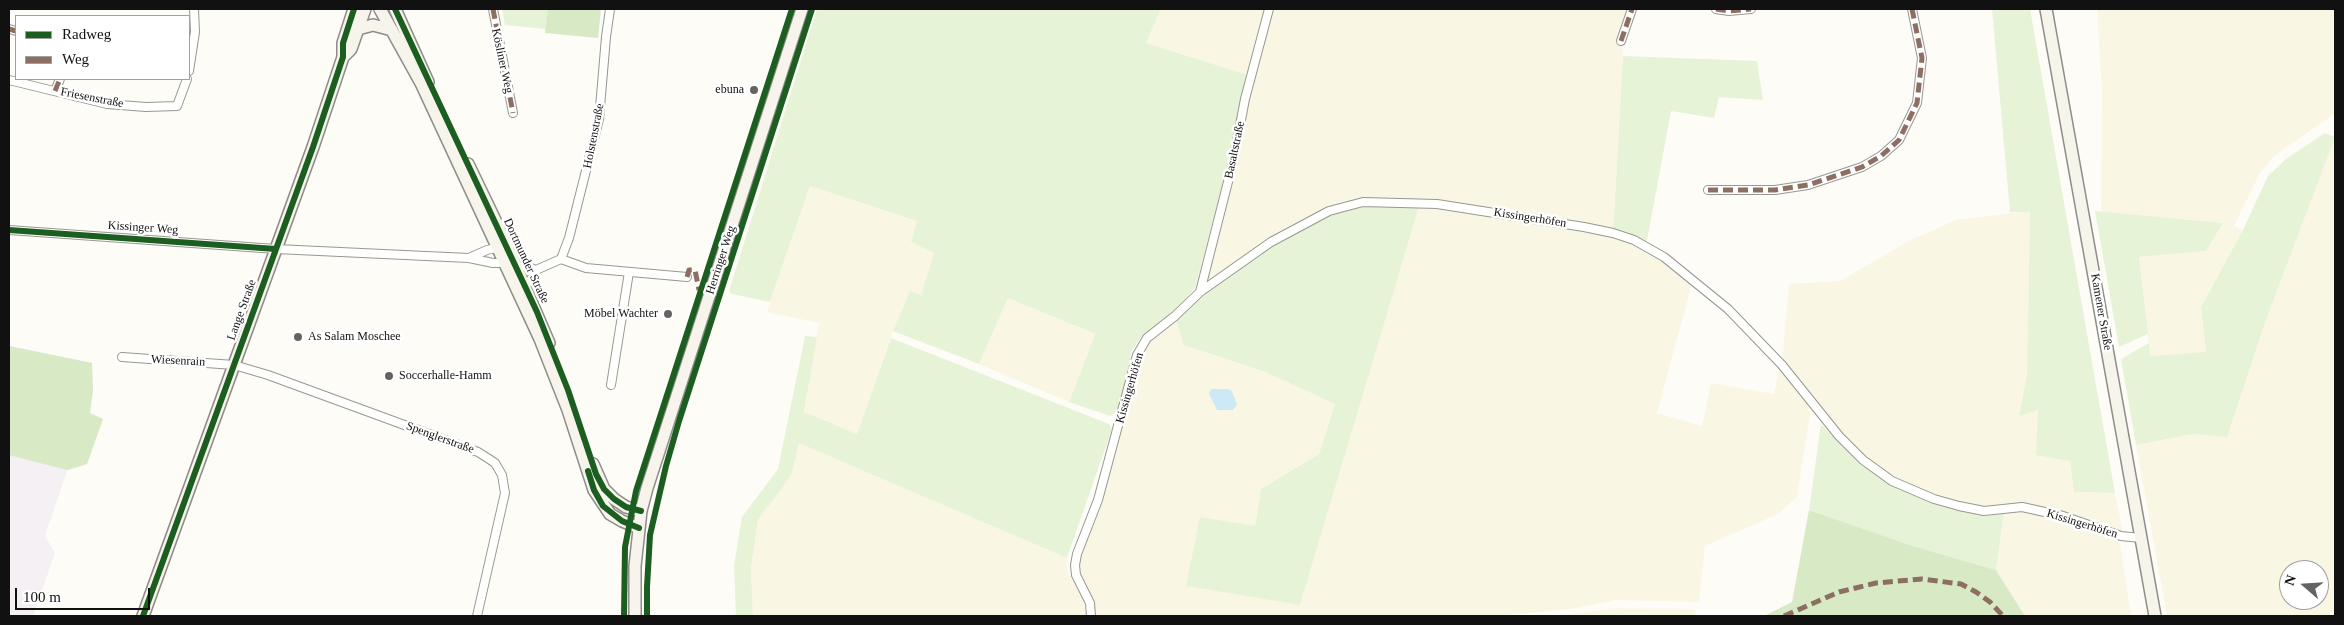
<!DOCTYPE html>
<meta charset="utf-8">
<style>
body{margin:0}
#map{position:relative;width:2344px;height:625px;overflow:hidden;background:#fdfcf7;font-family:"Times New Roman",serif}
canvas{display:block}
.frame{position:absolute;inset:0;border:10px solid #111;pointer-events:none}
.legend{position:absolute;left:15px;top:15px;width:175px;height:65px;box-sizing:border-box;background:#fff;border:1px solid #a0a0a0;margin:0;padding:6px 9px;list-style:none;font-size:15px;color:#111}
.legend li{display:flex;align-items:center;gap:10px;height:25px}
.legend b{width:25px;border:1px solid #a0a0a0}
.north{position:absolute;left:2279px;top:560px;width:50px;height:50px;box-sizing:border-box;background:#fff;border:1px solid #a0a0a0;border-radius:50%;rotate:289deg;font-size:14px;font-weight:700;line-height:20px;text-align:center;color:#111}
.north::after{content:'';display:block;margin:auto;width:18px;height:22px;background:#646362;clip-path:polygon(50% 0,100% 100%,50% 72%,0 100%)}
.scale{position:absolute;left:15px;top:588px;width:135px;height:22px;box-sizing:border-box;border:2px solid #111;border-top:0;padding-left:6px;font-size:15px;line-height:18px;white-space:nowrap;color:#111;-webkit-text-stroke:4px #fff;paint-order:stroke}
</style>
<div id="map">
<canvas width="2344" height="625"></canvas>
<div class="frame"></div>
<ul class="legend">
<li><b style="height:6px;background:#1b5e20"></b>Radweg</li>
<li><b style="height:6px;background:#8d6e63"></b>Weg</li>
</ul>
<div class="north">N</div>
<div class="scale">100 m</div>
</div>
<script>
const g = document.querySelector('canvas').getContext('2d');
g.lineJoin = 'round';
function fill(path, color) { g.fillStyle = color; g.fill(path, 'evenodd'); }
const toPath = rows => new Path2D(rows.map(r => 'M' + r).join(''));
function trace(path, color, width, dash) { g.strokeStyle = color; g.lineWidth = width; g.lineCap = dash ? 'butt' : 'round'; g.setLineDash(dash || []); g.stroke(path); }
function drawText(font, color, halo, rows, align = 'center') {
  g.font = font + ' "Times New Roman",serif'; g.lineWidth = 5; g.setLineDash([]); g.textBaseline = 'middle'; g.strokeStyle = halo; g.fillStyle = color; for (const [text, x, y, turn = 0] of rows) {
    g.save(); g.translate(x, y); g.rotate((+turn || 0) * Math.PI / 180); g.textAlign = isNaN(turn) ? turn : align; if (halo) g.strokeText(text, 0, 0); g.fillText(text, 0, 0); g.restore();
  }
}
fill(toPath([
 [9,346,92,363,93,390,90,413,103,419,87,464,67,471,45,536,55,553,33,616,9,616]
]), '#f5f0f3');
fill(toPath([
 [1161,9,1267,9,1248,75,1146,43],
 [1269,9,1632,9,1621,41,1623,56,1613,232,1634,240,1693,280,1657,413,1702,426,1711,383,1774,394,1779,369,1807,401,1810,414,1797,497,1778,514,1705,546,1699,602,1616,600,1571,609,1497,616,1091,616,1076,575,1077,554,1119,425,1137,355,1147,338,1175,316,1263,371,1335,404,1319,454,1261,489,1255,526,1300,605,1419,203,1200,292],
 [2097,9,2335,9,2335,109,2333,115,2275,155,2260,173,2234,226,2243,230,2201,307,2206,353,2150,356,2139,257,2206,251,2223,223,2101,212,2102,93],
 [2335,136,2335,616,2167,616,2136,445,2194,434,2227,436,2266,320],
 [2289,570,2319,570,2319,600,2289,600],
 [810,186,917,221,935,253,921,295,911,291,893,331,857,434,804,413,819,323,767,312],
 [2030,211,2027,375,2019,415,2038,410,2070,461,2074,492,2115,493,2123,532,2063,512,2005,506,1973,507,1937,497,1907,484,1872,464,1848,443,1782,365,1789,284,1840,281,1909,241,1956,220],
 [1008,298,1095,334,1069,402,979,364],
 [799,442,1067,558,1068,573,1083,597,1086,616,753,616,751,568,758,520,791,476],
 [2026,511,2054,517,2120,543,2131,616,2025,616,1996,570,2004,513],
 [1616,608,1695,609,1696,616,1557,616]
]), '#f9f7e4');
fill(toPath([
 [502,9,548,9,546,29,505,25],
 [817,9,1161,9,1146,43,1248,75,1228,164,1195,288,1173,313,1142,336,1132,350,1119,410,1110,416,1069,402,1095,334,1008,298,979,364,893,331,910,291,921,295,934,253,911,242,917,221,810,186,770,302,732,294,729,291],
 [1992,9,2030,9,2115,493,2074,492,2070,461,2036,455,2038,410,2019,416,2027,375,2030,212,2010,212],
 [1623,56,1757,61,1763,100,1719,97,1714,118,1671,111,1646,246,1613,233],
 [2325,133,2335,137,2266,320,2227,437,2194,434,2136,445,2121,359,2149,343,2150,356,2206,352,2201,307,2243,230,2268,176,2286,159],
 [1420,203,1300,605,1186,586,1200,517,1255,526,1261,489,1319,454,1335,404,1263,371,1184,345,1175,316,1200,292,1271,242,1348,205],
 [2095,211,2223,223,2206,251,2139,257,2148,334,2119,347],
 [805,336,817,337,804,412,857,434,891,338,1109,424,1112,429,1067,558,799,443,791,476,758,520,751,568,753,616,736,616,734,565,742,517,778,469],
 [1821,424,1858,463,1885,480,1922,498,1954,509,1987,516,2004,513,1996,570,1913,546,1809,510]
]), '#e7f3d7');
fill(toPath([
 [548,9,601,9,598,38,545,33],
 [9,346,92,363,93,390,90,413,103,419,87,464,67,470,9,455],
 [1809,510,1913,546,1996,570,2025,616,1764,616,1792,602]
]), '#d8eac5');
fill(toPath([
 [1211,389,1228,389,1232,391,1237,405,1233,410,1217,410,1209,394]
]), '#cde8f7');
const street = toPath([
 [493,9,513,113],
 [1716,9,1729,11,1751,9],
 [9,29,16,31],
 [1621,41,1632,9],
 [189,71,195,32,194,9],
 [9,80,107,104,146,107,177,106,187,79],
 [55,91,60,79],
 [1708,190,1775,190,1808,185,1862,167,1881,156,1899,140,1917,103,1922,58,1912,9],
 [9,230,276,249,469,258,493,263,508,263],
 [469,258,487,250,500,247],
 [561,259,569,238,599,119,606,37,610,9],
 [517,268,528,267,536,270],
 [524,287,534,276,536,270,561,259,586,268,687,277],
 [1200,292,1233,162,1245,99,1269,9],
 [122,357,234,365,268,375,478,452,489,459,495,463,502,475,505,493,477,616],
 [611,385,629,272],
 [1091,616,1090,603,1076,575,1075,565,1077,554,1098,500,1137,355,1147,338,1175,316,1200,292,1271,242,1329,211,1363,202,1437,204,1584,227,1613,233,1634,240,1664,257,1728,309,1782,365,1839,436,1863,460,1892,481,1934,499,1959,506,1984,511,2022,507,2063,516,2121,536,2141,538]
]);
const secondary = toPath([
 [380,9,421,83,540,339,568,410,594,490,610,514,622,521,639,528],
 [395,9,428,82],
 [2046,9,2155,616],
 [358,29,373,25,392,30],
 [343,57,351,49,365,9],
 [468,164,507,245,549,343],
 [593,464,604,489,614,499,626,507,641,511],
 [143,616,313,147,343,57,343,43,354,9],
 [635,616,635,566,641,511,647,488,802,9]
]);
trace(street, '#979795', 10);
trace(secondary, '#8e8d8b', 14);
trace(street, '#fffffe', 8);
trace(secondary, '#f6f4eb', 11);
trace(toPath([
 [493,9,513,113],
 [1716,9,1729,11,1751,9],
 [9,29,16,31],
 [1621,41,1632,9],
 [55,91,60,79],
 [1708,190,1775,190,1808,185,1862,167,1881,156,1899,140,1917,103,1922,58,1912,9],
 [687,277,689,270,695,270,699,290],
 [1784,616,1839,592,1876,583,1922,579,1961,584,1976,592,1990,602,2003,616]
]), '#8d6e63', 5, [10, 5]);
trace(toPath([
 [395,9,537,312,568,390,596,474,604,489,614,499,626,507,641,511],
 [9,230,276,249],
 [588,471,594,490,603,506,622,521,639,528],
 [143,616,313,147,343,57,343,43,354,9],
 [624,616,625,547,636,491,792,9],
 [647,616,647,587,650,535,666,466,679,421,812,9]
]), '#1b5e20', 6);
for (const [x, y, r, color] of [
 [754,90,5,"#646362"],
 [668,314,5,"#646362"],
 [298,337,5,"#646362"],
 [389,376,5,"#646362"]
]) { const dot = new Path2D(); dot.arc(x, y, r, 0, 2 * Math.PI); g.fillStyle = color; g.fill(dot); trace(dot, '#fff', 2); }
drawText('12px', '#111', '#fff', [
 ["Kösliner Weg",502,61,78],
 ["Friesenstraße",92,98,11],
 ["Holstenstraße",594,136,-79],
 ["Basaltstraße",1235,150,-78],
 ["Kissingerhöfen",1530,218,9],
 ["Kissinger Weg",143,228,4],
 ["Herringer Weg",721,260,-72],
 ["Dortmunder Straße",526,261,65],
 ["Lange Straße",242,310,-70],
 ["Kamener Straße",2101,312,80],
 ["Wiesenrain",178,361,3],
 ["Kissingerhöfen",1130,388,-74],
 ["Spenglerstraße",440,438,20],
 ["Kissingerhöfen",2082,524,17]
]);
drawText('12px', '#111', '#fff', [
 ["ebuna",744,90],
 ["Möbel Wachter",658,314],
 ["As Salam Moschee",308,337,"left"],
 ["Soccerhalle-Hamm",399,376,"left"]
], 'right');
</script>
